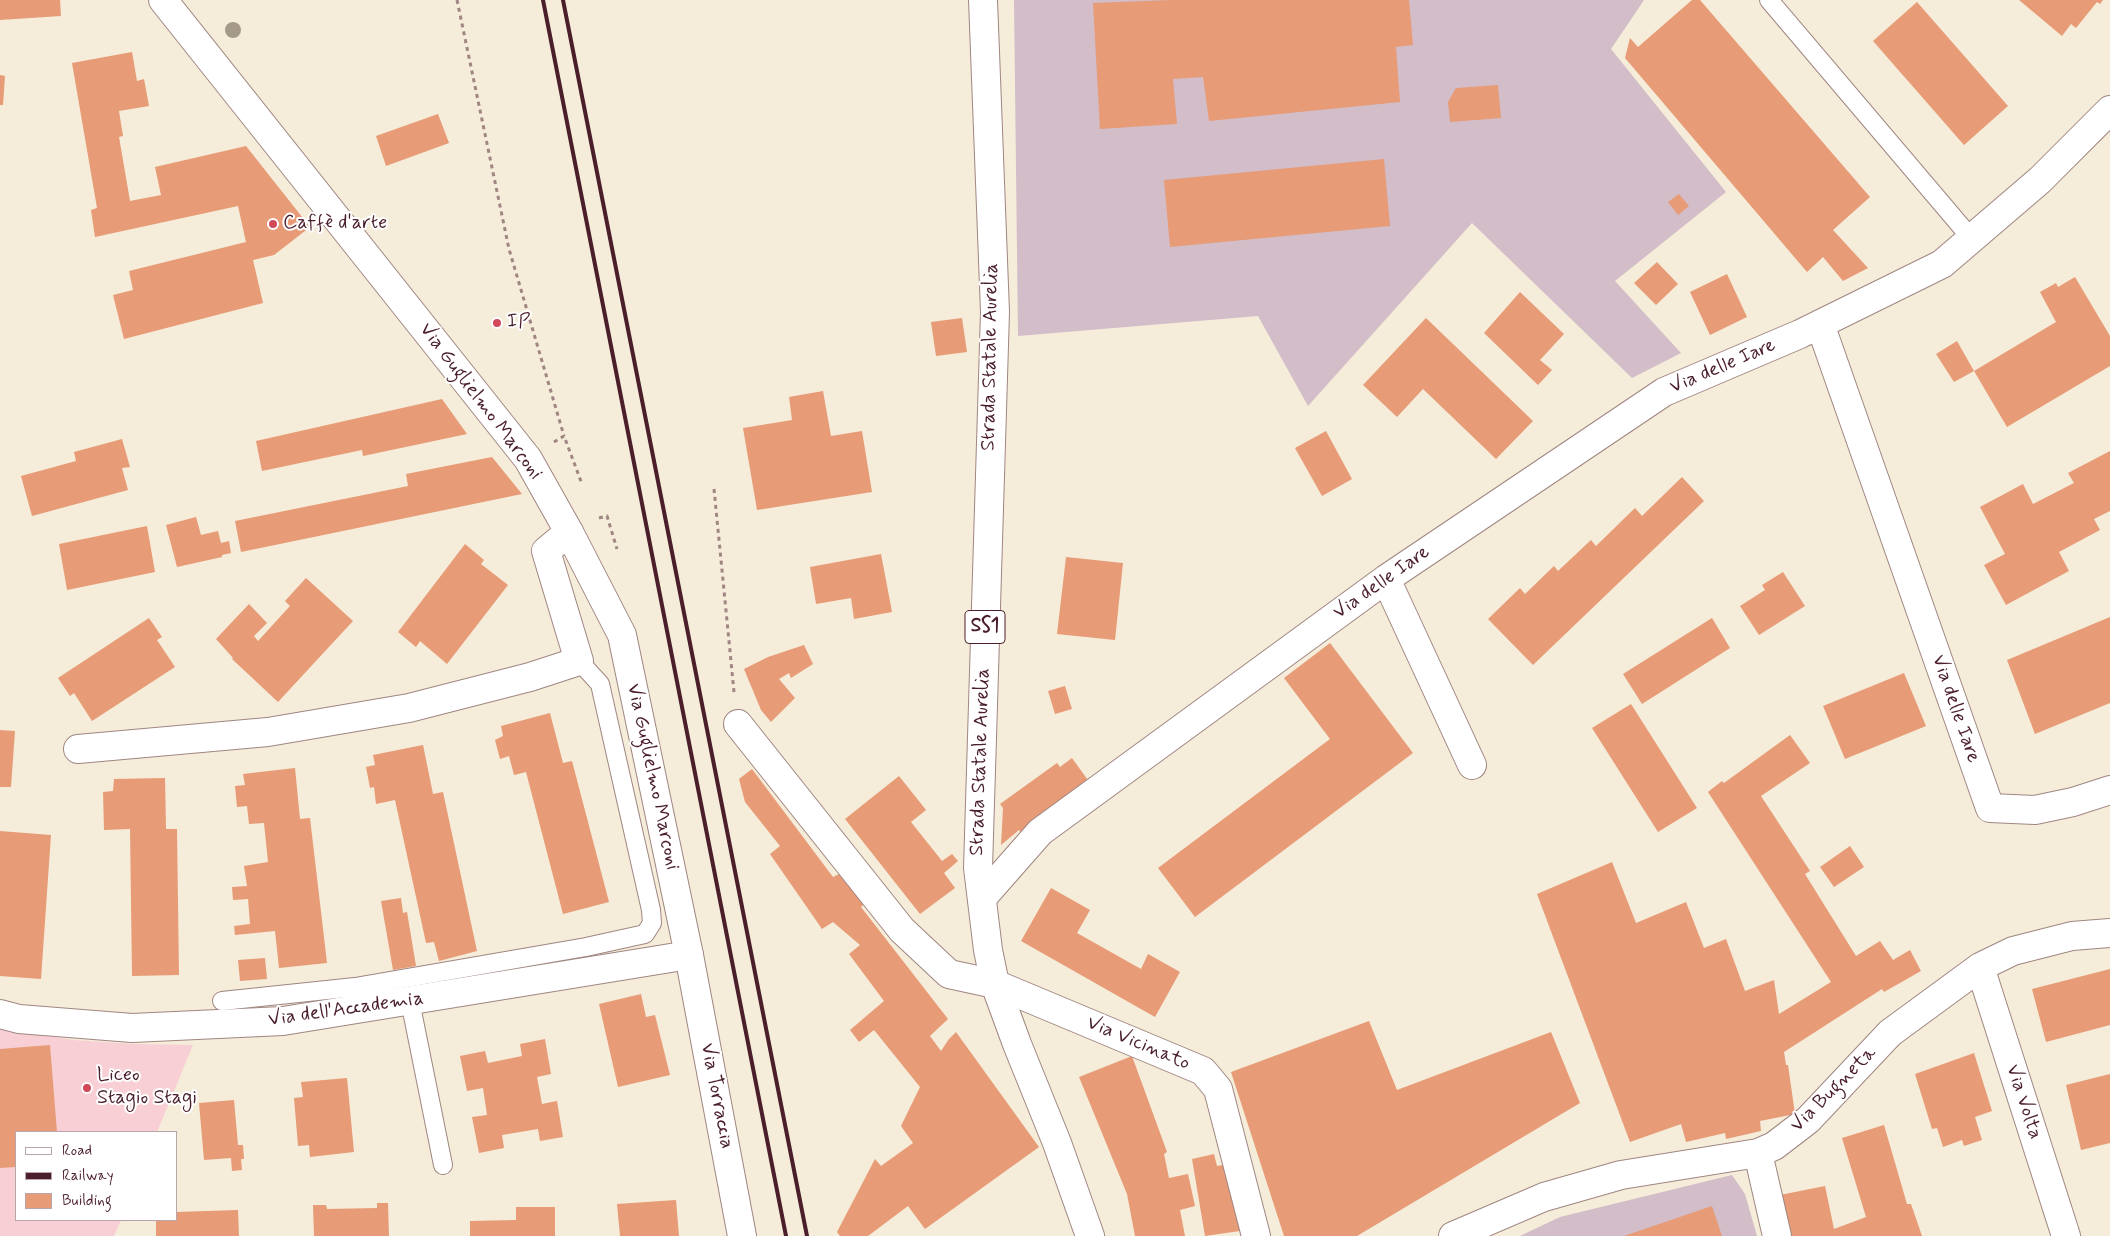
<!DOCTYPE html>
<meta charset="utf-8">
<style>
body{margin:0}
#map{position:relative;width:2110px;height:1236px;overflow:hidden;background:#f5ecd9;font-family:Mynerve,sans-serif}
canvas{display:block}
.legend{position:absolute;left:15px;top:1131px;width:162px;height:90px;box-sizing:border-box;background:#fff;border:1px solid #b7a5aa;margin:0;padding:6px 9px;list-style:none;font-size:15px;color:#4a1f2b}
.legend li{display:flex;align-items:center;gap:10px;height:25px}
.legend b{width:25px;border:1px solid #b7a5aa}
</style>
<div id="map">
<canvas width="2110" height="1236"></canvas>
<ul class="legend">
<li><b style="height:6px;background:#fff"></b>Road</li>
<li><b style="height:6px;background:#4a1f2b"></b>Railway</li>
<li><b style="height:14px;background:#e79b76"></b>Building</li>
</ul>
</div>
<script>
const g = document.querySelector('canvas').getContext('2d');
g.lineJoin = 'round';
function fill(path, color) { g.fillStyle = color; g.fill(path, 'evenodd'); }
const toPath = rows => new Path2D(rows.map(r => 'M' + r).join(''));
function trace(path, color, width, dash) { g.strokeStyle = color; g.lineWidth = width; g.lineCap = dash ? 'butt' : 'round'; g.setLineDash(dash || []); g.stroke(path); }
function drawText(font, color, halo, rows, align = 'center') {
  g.font = font + ' Mynerve,sans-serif'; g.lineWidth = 4; g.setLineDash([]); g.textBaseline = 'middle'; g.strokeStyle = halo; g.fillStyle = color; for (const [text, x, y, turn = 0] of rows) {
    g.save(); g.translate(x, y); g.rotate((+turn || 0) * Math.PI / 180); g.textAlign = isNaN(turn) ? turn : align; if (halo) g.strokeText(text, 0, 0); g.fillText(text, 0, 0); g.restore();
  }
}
fill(toPath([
 [0,1028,73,1040,134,1044,193,1045,157,1132,16,1132,16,1220,121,1220,114,1236,0,1236]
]), '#f7cfd4');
fill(toPath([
 [1014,0,1644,0,1611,49,1726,192,1615,281,1681,353,1632,378,1472,223,1308,406,1258,316,1018,336],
 [1732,1175,1745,1194,1757,1236,1520,1236,1560,1217]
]), '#d2bdc8');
fill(toPath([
 [0,0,60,0,61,16,0,20],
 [1171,0,1409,0,1413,45,1396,47,1400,102,1209,121,1203,77,1173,79,1177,124,1100,129,1093,3],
 [1692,0,1700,0,1870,197,1833,230,1868,268,1843,281,1823,257,1807,272,1625,58,1630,38,1638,47],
 [2019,0,2103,0,2100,4,2097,2,2076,28,2071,24,2062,36],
 [1917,2,2008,106,1964,145,1873,41],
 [132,52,137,81,144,79,149,106,119,111,123,136,119,137,130,201,161,195,155,167,246,146,310,227,274,255,253,260,263,303,124,339,113,295,133,290,129,271,246,242,238,206,95,237,91,210,97,208,72,63],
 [0,75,5,76,3,105,0,105],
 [1498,85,1501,118,1450,122,1448,102,1456,88],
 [438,114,449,143,386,166,376,136],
 [1384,159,1390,226,1170,247,1164,180],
 [1679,194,1689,206,1678,215,1668,202],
 [1657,262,1678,284,1656,305,1634,283],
 [1727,274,1747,317,1710,335,1690,292],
 [2075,277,2110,336,2110,366,2007,427,1974,371,2056,322,2040,292,2056,283,2058,287],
 [1520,292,1564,334,1540,360,1552,370,1538,385,1484,333],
 [962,318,967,352,936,356,931,322],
 [1426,318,1533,421,1496,459,1423,389,1397,417,1363,385],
 [1957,341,1974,371,1954,382,1936,354],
 [823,391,831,436,862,431,872,492,757,510,743,428,792,420,789,397],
 [442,399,467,434,363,456,362,450,262,471,256,441],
 [1326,431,1352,479,1322,496,1295,448],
 [122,439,130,467,122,468,128,490,32,516,21,476,76,461,74,452],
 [2110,451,2110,511,2094,519,2100,530,2059,552,2069,571,2006,605,1984,565,2005,554,1980,507,2023,484,2033,504,2074,483,2068,473],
 [492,457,522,494,241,552,235,521,408,486,406,474],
 [1682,477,1704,501,1533,665,1488,619,1520,588,1525,594,1554,566,1558,571,1591,540,1596,546,1635,508,1642,516],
 [196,517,201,535,218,531,221,543,229,541,231,553,222,555,222,557,177,567,166,525],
 [147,526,155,572,67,590,59,544],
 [465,544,484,560,481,564,508,585,447,664,420,641,416,647,398,632],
 [881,554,892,612,854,619,851,598,816,604,810,567],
 [1066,557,1123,563,1115,640,1057,634],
 [1783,572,1805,606,1759,635,1740,606,1765,590,1762,585],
 [306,578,353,621,278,702,232,659,233,658,216,639,249,604,267,623,254,636,258,641,290,606,285,601],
 [2110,617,2110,703,2035,734,2007,660],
 [149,618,162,637,157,640,175,667,92,721,74,693,70,696,58,678],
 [1712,618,1730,648,1642,704,1623,674],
 [1330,643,1413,753,1195,917,1158,868,1330,739,1284,678],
 [804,645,813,664,791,678,789,673,779,679,795,698,771,722,761,710,744,669,768,657],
 [1904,673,1926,726,1845,759,1823,706],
 [1065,686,1072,709,1055,714,1048,691],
 [1631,704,1697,808,1658,832,1592,728],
 [550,713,563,763,572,761,609,902,563,914,526,772,514,775,509,756,500,759,495,740,503,736,501,726],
 [0,730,15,731,11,787,0,787],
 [1790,735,1810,763,1761,796,1810,871,1805,874,1856,956,1880,941,1893,960,1910,950,1921,971,1884,992,1882,989,1784,1052,1786,1065,1788,1065,1795,1114,1760,1121,1761,1131,1726,1139,1725,1133,1686,1142,1681,1124,1630,1142,1537,894,1612,862,1636,923,1686,902,1704,948,1726,939,1745,991,1774,980,1779,1014,1831,982,1708,792,1722,781,1724,783],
 [423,745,433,794,443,792,477,951,439,961,434,942,426,943,395,800,376,804,374,787,370,788,366,767,375,765,373,755],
 [1072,758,1090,783,1021,833,1019,830,1001,845,1003,808,1000,804,1057,763,1060,767],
 [295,768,300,819,310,818,327,963,279,968,275,931,235,935,234,926,250,924,248,899,233,900,232,887,247,886,244,866,268,862,264,823,249,824,247,806,237,807,235,786,245,785,243,774],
 [752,769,833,877,839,874,864,904,861,907,948,1019,930,1036,941,1051,949,1039,956,1032,1039,1147,925,1229,908,1206,868,1236,840,1236,837,1232,875,1159,881,1166,913,1143,901,1126,920,1087,874,1030,859,1042,850,1030,884,1001,849,954,860,945,833,922,822,929,770,854,780,846,745,802,739,779],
 [899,776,926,810,911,822,942,861,952,854,958,861,944,873,955,888,920,914,845,819],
 [165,778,166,829,177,829,179,975,132,976,130,829,104,830,103,792,113,791,114,779],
 [0,831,51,835,41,979,0,976],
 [1850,846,1864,867,1834,887,1820,867],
 [1051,888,1090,910,1077,933,1141,969,1148,954,1180,972,1155,1017,1021,941],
 [401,898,403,913,407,912,416,966,393,970,381,901],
 [265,958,267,979,240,981,238,960],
 [2110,969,2110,1025,2046,1042,2032,989],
 [641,994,646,1017,655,1015,670,1075,618,1087,599,1004],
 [1369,1021,1397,1090,1551,1032,1580,1103,1357,1236,1284,1236,1231,1072],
 [545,1039,551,1074,537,1077,542,1104,557,1101,563,1137,540,1141,538,1129,502,1135,504,1148,479,1153,472,1117,487,1115,483,1088,467,1091,460,1056,485,1051,488,1063,522,1056,520,1044],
 [50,1045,57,1132,16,1132,16,1167,0,1168,0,1049],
 [1974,1053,1992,1111,1975,1117,1982,1140,1964,1146,1962,1140,1943,1147,1937,1128,1932,1129,1915,1074],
 [1132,1056,1167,1152,1164,1154,1169,1178,1188,1174,1195,1206,1180,1210,1185,1236,1135,1236,1127,1194,1079,1077],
 [2110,1074,2110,1143,2081,1150,2066,1085],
 [347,1078,354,1152,310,1157,309,1145,298,1146,294,1098,303,1097,301,1082],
 [234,1100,238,1145,243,1145,244,1159,241,1159,242,1170,232,1171,231,1158,204,1160,199,1103],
 [1884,1125,1907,1204,1911,1204,1922,1236,1790,1236,1780,1195,1825,1186,1834,1229,1866,1217,1842,1138],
 [1214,1154,1217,1166,1229,1164,1240,1231,1205,1236,1192,1159],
 [676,1200,679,1236,620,1236,617,1204],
 [377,1203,388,1203,389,1236,314,1236,313,1205,326,1205,327,1209,377,1208],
 [1712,1206,1722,1236,1624,1236],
 [516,1207,555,1207,555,1236,470,1236,470,1221,516,1220],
 [238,1210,239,1236,156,1236,156,1220,176,1220,176,1212]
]), '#e79b76');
const service = toPath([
 [1769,0,1971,238],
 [222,1001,355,987,586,947,645,934,652,923,651,910,600,684,579,661],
 [410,1001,443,1165]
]);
const minor = toPath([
 [1820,324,1990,808,2035,810,2073,802,2110,790],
 [1386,579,1472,765],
 [738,724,902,930,949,974,995,984,1203,1071,1218,1089,1256,1236],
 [78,749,268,732,409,708,530,677,579,661,546,551,569,532],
 [982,898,1040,832,1386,579,1664,392,1800,334,1942,264,2040,180,2110,110],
 [689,955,742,1236],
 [1980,967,2066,1236],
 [1758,1153,1777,1236],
 [1453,1236,1544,1197,1621,1175,1758,1153,1774,1146,1808,1120,1890,1033,1980,967,2013,951,2072,936,2110,933]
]);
const tertiary = toPath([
 [0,1014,19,1019,132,1028,283,1021,689,955,622,635,569,532,528,459,163,0]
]);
const primary = toPath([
 [983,0,995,312,978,868,988,950,995,984,1017,1044,1057,1143,1090,1236]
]);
trace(service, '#a08682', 20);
trace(minor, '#a08682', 30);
trace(tertiary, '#a08682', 30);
trace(primary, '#a08682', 30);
trace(toPath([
 [457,0,509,249,564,436],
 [554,442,564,436,582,484],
 [714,489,734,692],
 [599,518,607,516,617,549]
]), '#a08682', 3, [4, 4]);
trace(service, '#fff', 18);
trace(minor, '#fff', 28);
trace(tertiary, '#fff', 28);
trace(primary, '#fff', 28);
trace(toPath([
 [543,0,786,1236],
 [563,0,807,1236]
]), '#4a1f2b', 4);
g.fillStyle = '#a59a89';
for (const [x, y] of [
 [233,30]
]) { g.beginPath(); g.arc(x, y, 8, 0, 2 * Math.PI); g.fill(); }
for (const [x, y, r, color] of [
 [273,224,5,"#d1495b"],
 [497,323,5,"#d1495b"],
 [87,1088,5,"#d1495b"]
]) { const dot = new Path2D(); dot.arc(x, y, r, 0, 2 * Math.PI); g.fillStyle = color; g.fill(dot); trace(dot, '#fff', 2); }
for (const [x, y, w] of [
 [985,627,40]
]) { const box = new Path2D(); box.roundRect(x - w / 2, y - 16.5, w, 33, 4); g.fillStyle = '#fff'; g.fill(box); trace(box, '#4a1f2b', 1); }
drawText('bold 19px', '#4a1f2b', null, [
 ["SS1",985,627]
]);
drawText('20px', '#4a1f2b', '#fff', [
 ["Caffè d'arte",283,224],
 ["IP",507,323],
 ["Liceo",97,1076],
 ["Stagio Stagi",97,1099]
], 'left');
drawText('20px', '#4a1f2b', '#fff', [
 ["Strada Statale Aurelia",991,357,-89],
 ["Via delle Iare",1723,367,-23],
 ["Via Guglielmo Marconi",480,402,53],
 ["Via delle Iare",1382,583,-35],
 ["Via delle Iare",1955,709,71],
 ["Strada Statale Aurelia",981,762,-88],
 ["Via Guglielmo Marconi",652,777,78],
 ["Via dell'Accademia",346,1010,-8],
 ["Via Vicinato",1138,1044,23],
 ["Via Bugneta",1834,1090,-45],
 ["Via Torraccia",716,1096,79],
 ["Via Volta",2023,1102,72]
]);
</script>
